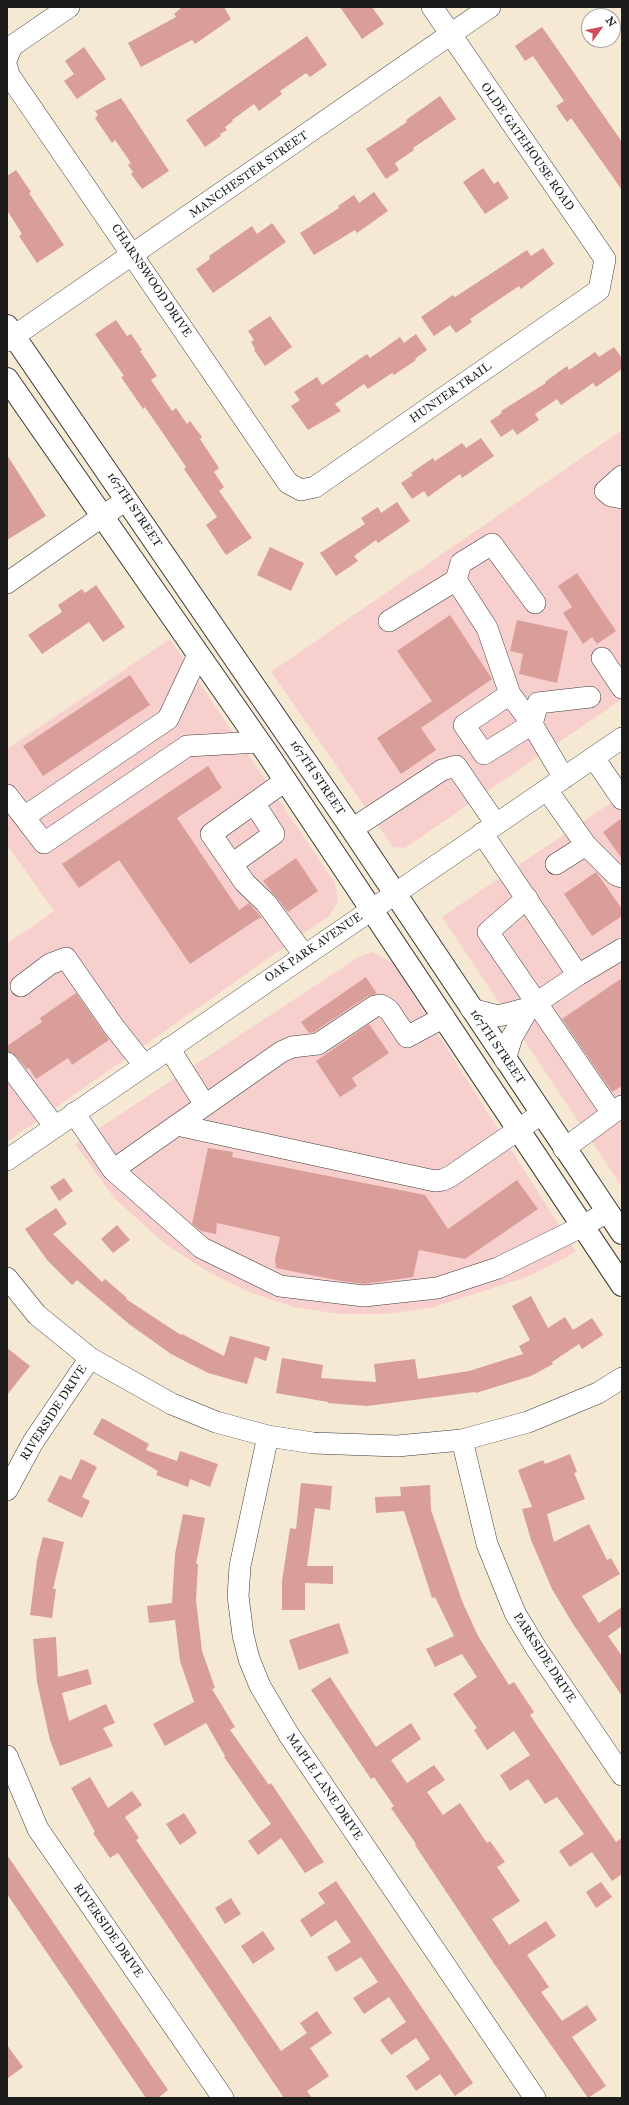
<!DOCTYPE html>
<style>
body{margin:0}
#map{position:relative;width:629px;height:2105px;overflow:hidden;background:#f6e9d4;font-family:"IM FELL Great Primer",serif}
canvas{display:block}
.frame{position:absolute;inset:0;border:8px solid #1c1c1c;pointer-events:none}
.north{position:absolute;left:581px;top:8px;width:40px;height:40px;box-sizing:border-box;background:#fff;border:1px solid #a4a4a4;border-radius:50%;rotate:57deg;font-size:11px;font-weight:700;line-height:16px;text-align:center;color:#1c1c1c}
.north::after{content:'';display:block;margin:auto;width:14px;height:18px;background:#d1495b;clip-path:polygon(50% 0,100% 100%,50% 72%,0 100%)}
</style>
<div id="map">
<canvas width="629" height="2105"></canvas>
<div class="frame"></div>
<div class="north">N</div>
</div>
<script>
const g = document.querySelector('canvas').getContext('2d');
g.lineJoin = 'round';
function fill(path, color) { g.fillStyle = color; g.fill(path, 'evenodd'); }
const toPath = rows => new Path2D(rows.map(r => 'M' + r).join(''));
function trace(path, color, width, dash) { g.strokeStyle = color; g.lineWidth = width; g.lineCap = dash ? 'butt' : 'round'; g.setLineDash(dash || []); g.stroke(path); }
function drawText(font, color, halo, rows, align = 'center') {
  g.font = font + ' "IM FELL Great Primer",serif'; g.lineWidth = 3; g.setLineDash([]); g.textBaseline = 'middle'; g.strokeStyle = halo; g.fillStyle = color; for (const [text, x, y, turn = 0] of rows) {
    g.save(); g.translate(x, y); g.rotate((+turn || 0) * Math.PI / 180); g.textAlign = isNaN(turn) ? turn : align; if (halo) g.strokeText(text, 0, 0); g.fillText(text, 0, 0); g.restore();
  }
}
fill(toPath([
 [622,430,622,699,405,848,393,847,271,672],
 [170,639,335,883,338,901,330,915,7,1142,7,944,54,911,7,845,7,749],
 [622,795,622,1187,442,917],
 [373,952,393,963,576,1252,527,1277,431,1308,386,1314,339,1314,294,1307,249,1292,210,1273,165,1244,115,1199,75,1144,360,956]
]), '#f7d0ce');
fill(toPath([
 [182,7,224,7,231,19,195,44,192,40,141,67,128,43,176,17,174,14],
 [340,7,372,7,384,24,362,39],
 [542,27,622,142,622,190,571,118,567,122,556,106,564,101,533,56,525,61,515,46],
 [307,36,327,65,310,77,306,73,280,91,282,94,259,111,254,104,232,120,233,121,225,127,227,130,220,134,221,136,205,147,186,120],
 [84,47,106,79,77,99,64,81,74,74,65,61],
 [440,96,456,119,413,148,414,150,395,163,399,170,386,179,366,149,407,122,406,120],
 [121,98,169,171,142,189,131,174,133,172,128,165,131,163,115,140,112,143,95,118,98,115,95,111],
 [483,168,494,184,498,181,509,198,485,214,463,182],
 [16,170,31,192,29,193,64,245,37,263,19,236,22,234,7,210,7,176],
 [374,192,388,211,357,233,355,230,314,255,300,233,339,208,338,206,354,195,359,203],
 [272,223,286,242,213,293,196,269,210,259,209,256,252,226,257,234],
 [543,248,554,264,521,289,519,286,470,319,472,322,456,333,450,325,434,336,421,317,453,295,455,297,527,250,531,256],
 [270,316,292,347,265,366,254,350,255,349,251,342,254,340,248,331],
 [116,320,127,336,131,334,142,350,140,351,157,376,151,380,172,411,176,408,187,424,190,421,202,437,200,439,219,468,214,472,224,487,219,491,252,538,226,555,206,525,217,517,184,469,186,467,145,407,143,409,121,377,124,376,95,334],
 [416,334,427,350,415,359,416,360,394,375,392,373,368,389,364,384,335,404,341,411,308,430,291,406,300,400,294,392,317,377,322,385,367,354,370,358,400,337,404,343],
 [614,347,622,358,622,369,596,387,593,383,561,405,557,399,535,414,539,420,517,435,513,429,501,437,490,421,502,413,501,411,546,383,545,382,567,366,569,370,595,352,599,357],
 [481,438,494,456,462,478,460,474,428,497,424,491,412,499,401,483,413,475,411,473,433,458,435,461,462,443,466,448],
 [7,455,46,516,7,540],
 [397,502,410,521,378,543,376,540,354,556,358,561,336,576,320,553,365,524,361,518,378,507,381,513],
 [270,547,304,563,291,591,257,575],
 [577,573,616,631,597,644,592,637,583,644,563,613,572,607,558,586],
 [96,585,125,627,103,642,89,622,42,654,28,635,62,612,58,605,82,589,85,593],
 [450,615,492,679,421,728,436,750,401,774,377,738,432,701,397,651],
 [517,620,568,631,557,683,519,674,523,654,510,651],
 [130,675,150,705,43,776,23,746],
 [208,766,222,788,177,818,239,910,249,903,262,918,259,918,190,964,119,860,79,888,62,864],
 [622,818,622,859,603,832],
 [296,858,318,891,288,912,263,881],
 [596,872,622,909,622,916,592,936,564,894],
 [366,977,377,994,368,996,314,1032,309,1033,301,1022],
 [622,978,622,1086,612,1092,562,1019],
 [76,993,109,1040,72,1065,68,1058,36,1079,29,1068,27,1069,16,1056,7,1051,7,1046,42,1022,40,1018],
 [369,1024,389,1053,352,1078,357,1086,340,1097,316,1061],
 [208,1148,233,1152,232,1157,425,1195,448,1229,517,1180,538,1209,465,1259,419,1250,413,1277,364,1284,341,1281,276,1268,275,1259,280,1237,217,1223,216,1234,201,1231,192,1224],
 [64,1178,73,1191,59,1201,50,1187],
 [56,1208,67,1224,53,1234,102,1282,105,1279,127,1298,126,1299,181,1335,182,1334,224,1356,230,1336,270,1347,266,1361,255,1357,247,1384,208,1373,171,1354,129,1324,77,1280,72,1285,47,1260,25,1229],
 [117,1225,130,1240,113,1253,101,1239],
 [531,1296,548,1328,565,1317,573,1330,592,1318,603,1335,582,1349,579,1344,552,1362,553,1364,531,1376,476,1393,475,1392,367,1406,328,1403,328,1402,276,1393,282,1358,323,1365,321,1378,376,1382,374,1364,415,1359,418,1379,469,1371,523,1354,519,1346,530,1340,512,1306],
 [7,1348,30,1366,7,1395],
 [102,1418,149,1444,146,1450,177,1461,180,1451,218,1464,210,1487,190,1479,188,1487,156,1475,158,1471,93,1434],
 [570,1454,577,1472,574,1473,585,1499,547,1514,554,1542,589,1524,607,1560,611,1558,620,1574,582,1596,599,1623,622,1607,622,1626,608,1636,622,1656,622,1696,573,1624,552,1589,531,1540,522,1509,532,1507,518,1470,543,1460,545,1464],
 [81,1459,97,1467,82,1497,90,1501,82,1518,47,1501,60,1475,71,1480],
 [301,1483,332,1486,330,1510,315,1508,307,1566,333,1566,333,1584,305,1583,305,1610,282,1610,282,1581,290,1528,296,1529],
 [430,1485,431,1510,462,1601,478,1636,509,1685,514,1682,534,1712,530,1715,616,1842,622,1838,622,1874,612,1881,592,1852,570,1867,559,1851,584,1834,557,1797,545,1804,528,1779,510,1791,500,1775,530,1755,514,1731,487,1750,474,1730,477,1728,453,1694,477,1677,462,1654,435,1667,426,1649,454,1636,435,1597,432,1598,404,1511,376,1513,375,1497,401,1496,400,1487],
 [183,1514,205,1518,196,1564,198,1564,196,1600,202,1651,215,1688,212,1689,235,1727,230,1730,269,1785,271,1783,324,1862,305,1873,281,1838,258,1855,248,1841,271,1824,224,1757,225,1756,206,1723,165,1746,153,1724,194,1702,180,1661,175,1620,149,1623,147,1606,172,1603,175,1554],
 [43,1537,64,1542,53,1589,56,1589,52,1618,30,1615,37,1560],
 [339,1623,349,1653,299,1670,289,1640],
 [56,1637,58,1677,88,1669,92,1684,62,1693,69,1721,106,1704,115,1723,103,1728,113,1746,60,1766,50,1740,37,1682,33,1639],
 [330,1677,376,1747,411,1723,421,1739,391,1760,407,1783,434,1765,445,1780,427,1792,443,1815,460,1803,487,1843,490,1841,505,1862,497,1867,520,1901,492,1919,509,1945,546,1921,556,1936,527,1955,549,1987,541,1992,562,2021,587,2005,597,2020,572,2037,606,2086,588,2098,495,1965,415,1845,416,1844,391,1808,394,1806,374,1777,371,1779,311,1690],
 [90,1777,108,1808,132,1791,142,1805,125,1817,139,1838,136,1840,281,2051,307,2033,300,2023,317,2011,332,2033,310,2048,329,2076,307,2091,312,2098,284,2098,118,1853,110,1858,93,1833,95,1832,71,1788],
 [184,1813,197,1833,180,1845,166,1824],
 [7,1855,168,2090,158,2098,146,2098,7,1894],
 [336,1881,473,2083,455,2096,440,2074,416,2091,406,2076,430,2059,416,2038,391,2055,380,2040,406,2022,389,1997,364,2014,353,1998,378,1982,361,1957,336,1972,327,1957,351,1942,336,1920,311,1937,300,1920,325,1903,318,1893],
 [601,1882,612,1897,596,1908,586,1892],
 [231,1898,241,1914,225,1924,215,1908],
 [263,1931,275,1949,253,1964,241,1946],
 [7,2045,23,2067,7,2079]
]), '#d99d9a');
const minor = toPath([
 [7,58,12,46,69,7],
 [7,67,9,75,288,483,301,490,315,487,599,290,605,259,432,7],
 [7,341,490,7],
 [622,476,605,491,611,496,622,498],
 [456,580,461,563,492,544,535,603],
 [7,583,126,500],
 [389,621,456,580,487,628,510,694],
 [602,658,622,688],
 [594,758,622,799],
 [564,778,532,724,510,694,464,725,484,754,532,724,538,703,590,697],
 [285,781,211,834,245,883,266,903,304,955],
 [547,790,586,845,556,864],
 [7,795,44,843,187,746,259,742],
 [24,817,168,719,198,655],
 [352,829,442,770,456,766,496,824],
 [586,845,616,875,622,877],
 [232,864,274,834,254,803],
 [527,898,488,932,612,1113],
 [578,975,622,949],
 [21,986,50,964,66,958,114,1027,144,1065],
 [471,1009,498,1016,529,1008,578,975,482,833],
 [169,1048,205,1105],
 [505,1060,512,1037,529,1008],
 [7,1063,55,1127],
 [74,1113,113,1170,177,1125,435,1181,443,1180,451,1176,541,1114],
 [177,1125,281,1052,292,1047,318,1044,375,1006,381,1005,389,1010,407,1037,444,1017],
 [564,1149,622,1106],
 [7,1160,622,738],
 [113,1170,202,1248,280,1286,364,1296,437,1288,498,1268,583,1226,607,1212],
 [7,1278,37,1315,90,1358,172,1404,216,1422,268,1436,313,1443,397,1446,462,1440,528,1422,598,1393,622,1378],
 [268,1436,240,1566,238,1596,243,1635,249,1659,260,1686,289,1735,535,2098],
 [462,1440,487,1544,515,1613,536,1648,622,1775],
 [7,1490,33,1442,90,1358],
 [7,1756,38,1829,223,2098]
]);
const major = toPath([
 [7,326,352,829,622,1233],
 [7,379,267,753,622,1285]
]);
trace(minor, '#3d3b38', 22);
trace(major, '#3d3b38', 24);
trace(minor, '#fff', 21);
trace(major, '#fff', 22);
drawText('12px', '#1c1c1c', '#fff', [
 ["OLDE GATEHOUSE ROAD",527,147,55],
 ["MANCHESTER STREET",249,175,-35],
 ["CHARNSWOOD DRIVE",151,281,56],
 ["HUNTER TRAIL",451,393,-35],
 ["167TH STREET",134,510,56],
 ["167TH STREET",317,778,56],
 ["OAK PARK AVENUE",314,948,-34],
 ["167TH STREET",497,1047,56],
 ["RIVERSIDE DRIVE",54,1413,-57],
 ["PARKSIDE DRIVE",544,1658,57],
 ["MAPLE LANE DRIVE",324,1787,56],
 ["RIVERSIDE DRIVE",108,1931,55]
]);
</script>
